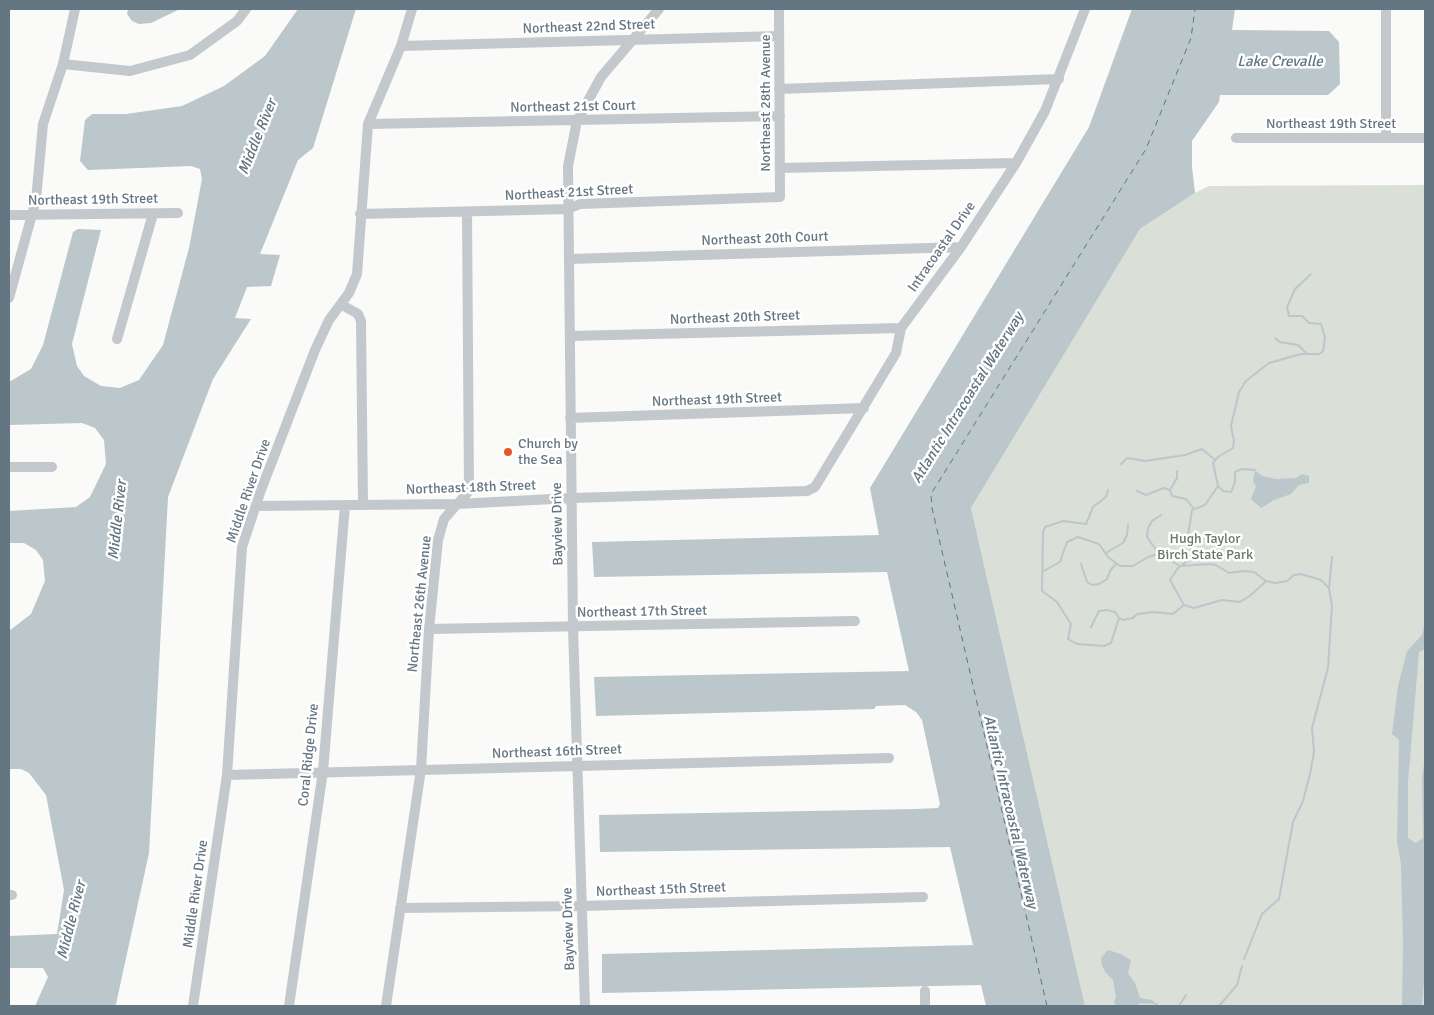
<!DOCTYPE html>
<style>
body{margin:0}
#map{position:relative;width:1434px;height:1015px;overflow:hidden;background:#fafaf8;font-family:Signika,sans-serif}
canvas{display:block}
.frame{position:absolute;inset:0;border:10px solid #657683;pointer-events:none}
</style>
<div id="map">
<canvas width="1434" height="1015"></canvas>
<div class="frame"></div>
</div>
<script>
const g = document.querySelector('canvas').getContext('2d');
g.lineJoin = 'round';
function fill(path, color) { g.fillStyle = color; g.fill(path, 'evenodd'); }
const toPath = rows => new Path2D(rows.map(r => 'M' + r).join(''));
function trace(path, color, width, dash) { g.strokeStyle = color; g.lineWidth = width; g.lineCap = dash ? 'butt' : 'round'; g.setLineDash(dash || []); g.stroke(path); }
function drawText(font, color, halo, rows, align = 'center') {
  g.font = font + ' Signika,sans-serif'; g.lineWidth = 5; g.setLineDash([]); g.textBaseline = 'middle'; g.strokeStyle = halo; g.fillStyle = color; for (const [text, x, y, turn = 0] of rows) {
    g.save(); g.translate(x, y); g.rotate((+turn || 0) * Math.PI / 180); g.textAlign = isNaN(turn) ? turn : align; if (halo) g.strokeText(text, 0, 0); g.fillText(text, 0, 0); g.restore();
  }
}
fill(toPath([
 [1425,185,1425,1006,1085,1006,971,508,1140,229,1195,193,1209,186]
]), '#dadfd7');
fill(toPath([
 [128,9,180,9,151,23,139,24,132,21,127,14],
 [298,9,356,9,313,148,298,160,260,254,280,255,271,286,247,287,235,318,251,319,213,379,168,497,149,853,116,1004,115,1006,35,1006,48,977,43,968,9,968,9,936,57,934,64,890,46,795,29,773,21,769,9,769,9,631,31,614,45,581,43,560,36,550,24,543,9,543,9,511,76,507,90,497,106,464,104,440,95,428,82,423,9,425,9,382,31,369,43,345,73,232,78,229,101,230,72,344,77,366,84,376,101,386,120,388,139,380,163,345,189,248,202,179,200,169,191,166,88,170,80,161,85,120,92,114,126,114,182,106,224,86,265,56],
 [1132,9,1235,9,1232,30,1329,31,1339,42,1340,84,1328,95,1220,95,1219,102,1192,141,1192,167,1195,193,1140,229,971,508,1085,1006,986,1006,981,985,602,993,602,954,973,945,950,847,600,852,599,815,916,809,938,808,940,804,922,720,916,712,905,705,876,706,874,709,596,716,594,677,909,671,887,572,594,577,592,542,879,535,870,488,1089,127],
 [1255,470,1262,476,1276,479,1296,478,1302,474,1309,476,1309,483,1299,485,1291,494,1274,500,1261,508,1251,499,1256,486,1253,481],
 [1425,623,1425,649,1419,652,1408,782,1408,838,1416,843,1423,838,1422,776,1425,759,1425,971,1422,1006,1402,1006,1403,944,1401,864,1397,841,1399,740,1392,734,1398,686,1407,651,1422,635],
 [1108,950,1121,954,1131,960,1128,973,1135,983,1140,998,1152,1000,1156,1004,1141,1003,1135,1006,1116,1006,1114,1001,1116,997,1113,980,1106,973,1102,965,1101,958]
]), '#bbc7cb');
trace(toPath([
 [1275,338,1280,342,1298,345,1307,354],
 [1121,464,1127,458,1145,461,1185,455,1202,449,1215,460],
 [1177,471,1177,478,1170,490,1172,496,1186,499,1194,509],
 [1218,486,1223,491,1231,492,1235,482,1235,472,1242,469,1255,470],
 [1108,490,1106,497,1093,507,1086,524,1063,521,1045,527,1043,532,1042,591,1057,602,1071,624,1068,639,1077,644,1104,646,1111,643,1119,618,1123,620,1133,618,1137,614,1154,612,1173,614,1184,605],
 [1137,491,1146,495,1164,488,1170,490],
 [1161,515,1152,521,1148,528,1147,537,1159,554,1180,566,1209,564,1216,565,1229,573,1244,571,1254,572,1266,581,1275,583,1287,581,1294,575,1301,574,1321,580,1329,588],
 [1106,553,1123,543,1127,535,1128,525],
 [1081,564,1087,582,1092,585,1099,584,1107,579,1110,571,1116,564],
 [1042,572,1060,562,1067,542,1078,537,1099,544,1108,557,1120,566,1133,566,1148,557,1159,554],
 [1184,605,1170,580,1178,568,1189,560,1191,552,1188,535,1192,510,1205,505,1218,486,1213,463,1218,457,1233,448,1234,441,1231,426,1239,392,1246,381,1269,363,1301,354,1319,354,1323,351,1325,338,1321,324,1309,323,1302,316,1289,316,1287,307,1295,289,1311,274],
 [1184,605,1194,608,1222,600,1240,602,1251,595,1265,582],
 [1091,627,1099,611,1107,610,1115,612,1119,618],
 [1244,959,1262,914,1279,899,1293,822,1303,801,1310,774,1314,752,1312,728,1328,668,1332,606,1329,588,1332,557],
 [1156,1004,1158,1006],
 [1179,1006,1186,995],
 [1219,1006,1237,985,1242,966]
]), '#bbc7cb', 2);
trace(toPath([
 [1047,1006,932,508,931,494,1146,149,1191,38,1195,9]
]), '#60757c', 1, [6, 5]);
trace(toPath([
 [401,46,779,36],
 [63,64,130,71,190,55,237,21,246,9],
 [779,89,1059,79],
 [368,124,780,116],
 [1236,138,1425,138],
 [1386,138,1386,9],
 [780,168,1016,163],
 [360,214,568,209,580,204,780,197,779,9],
 [9,215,178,213],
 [569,259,961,247],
 [9,298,36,200,43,124,63,64,75,9],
 [342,305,358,314,361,321,363,505],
 [570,336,901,328],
 [117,339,153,214],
 [570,418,864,408],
 [9,467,52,467],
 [256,506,457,504,572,498,807,491,815,487,896,353,901,328,961,247,1016,163,1045,111,1085,9],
 [429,629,855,621],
 [227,775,889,758],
 [9,895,12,895],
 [400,908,582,906,923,897],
 [925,991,925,1006],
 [193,1006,227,775,242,547,261,490,315,350,329,320,349,293,357,274,368,124,401,46,412,9],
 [289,1006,323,771,345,505],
 [386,1006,421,769,429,629,438,540,444,519,469,491,467,212],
 [585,1006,573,627,568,166,577,121,601,77,659,9]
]), '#c3c8cc', 10);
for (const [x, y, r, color] of [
 [508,452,5,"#e4572e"]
]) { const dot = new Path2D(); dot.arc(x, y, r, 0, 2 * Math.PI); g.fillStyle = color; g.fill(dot); trace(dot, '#fff', 2); }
drawText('14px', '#657683', '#fff', [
 ["Northeast 22nd Street",589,27,-2],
 ["Northeast 28th Avenue",766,103,-90],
 ["Northeast 21st Court",573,107,-1],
 ["Northeast 19th Street",1331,124],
 ["Northeast 21st Street",569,193,-3],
 ["Northeast 19th Street",93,200,-1],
 ["Northeast 20th Court",765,239,-2],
 ["Intracoastal Drive",942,247,-55],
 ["Northeast 20th Street",735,318,-2],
 ["Northeast 19th Street",717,400,-2],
 ["Northeast 18th Street",471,488,-2],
 ["Middle River Drive",249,491,-71],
 ["Bayview Drive",558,524,-91],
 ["Northeast 26th Avenue",420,604,-84],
 ["Northeast 17th Street",642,612,-1],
 ["Northeast 16th Street",557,752,-2],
 ["Coral Ridge Drive",309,755,-84],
 ["Northeast 15th Street",661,890,-2],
 ["Middle River Drive",196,894,-82],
 ["Bayview Drive",569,929,-92]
]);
drawText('14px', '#657683', '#fff', [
 ["Church by",518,444],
 ["the Sea",518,460]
], 'left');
drawText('14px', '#687a64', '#fff', [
 ["Hugh Taylor",1205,539],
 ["Birch State Park",1205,555]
]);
drawText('italic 15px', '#60757c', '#fff', [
 ["Lake Crevalle",1280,62],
 ["Middle River",258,137,-68],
 ["Atlantic Intracoastal Waterway",968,398,-58],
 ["Middle River",118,520,-84],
 ["Atlantic Intracoastal Waterway",1010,812,77],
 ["Middle River",72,920,-76]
]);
</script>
